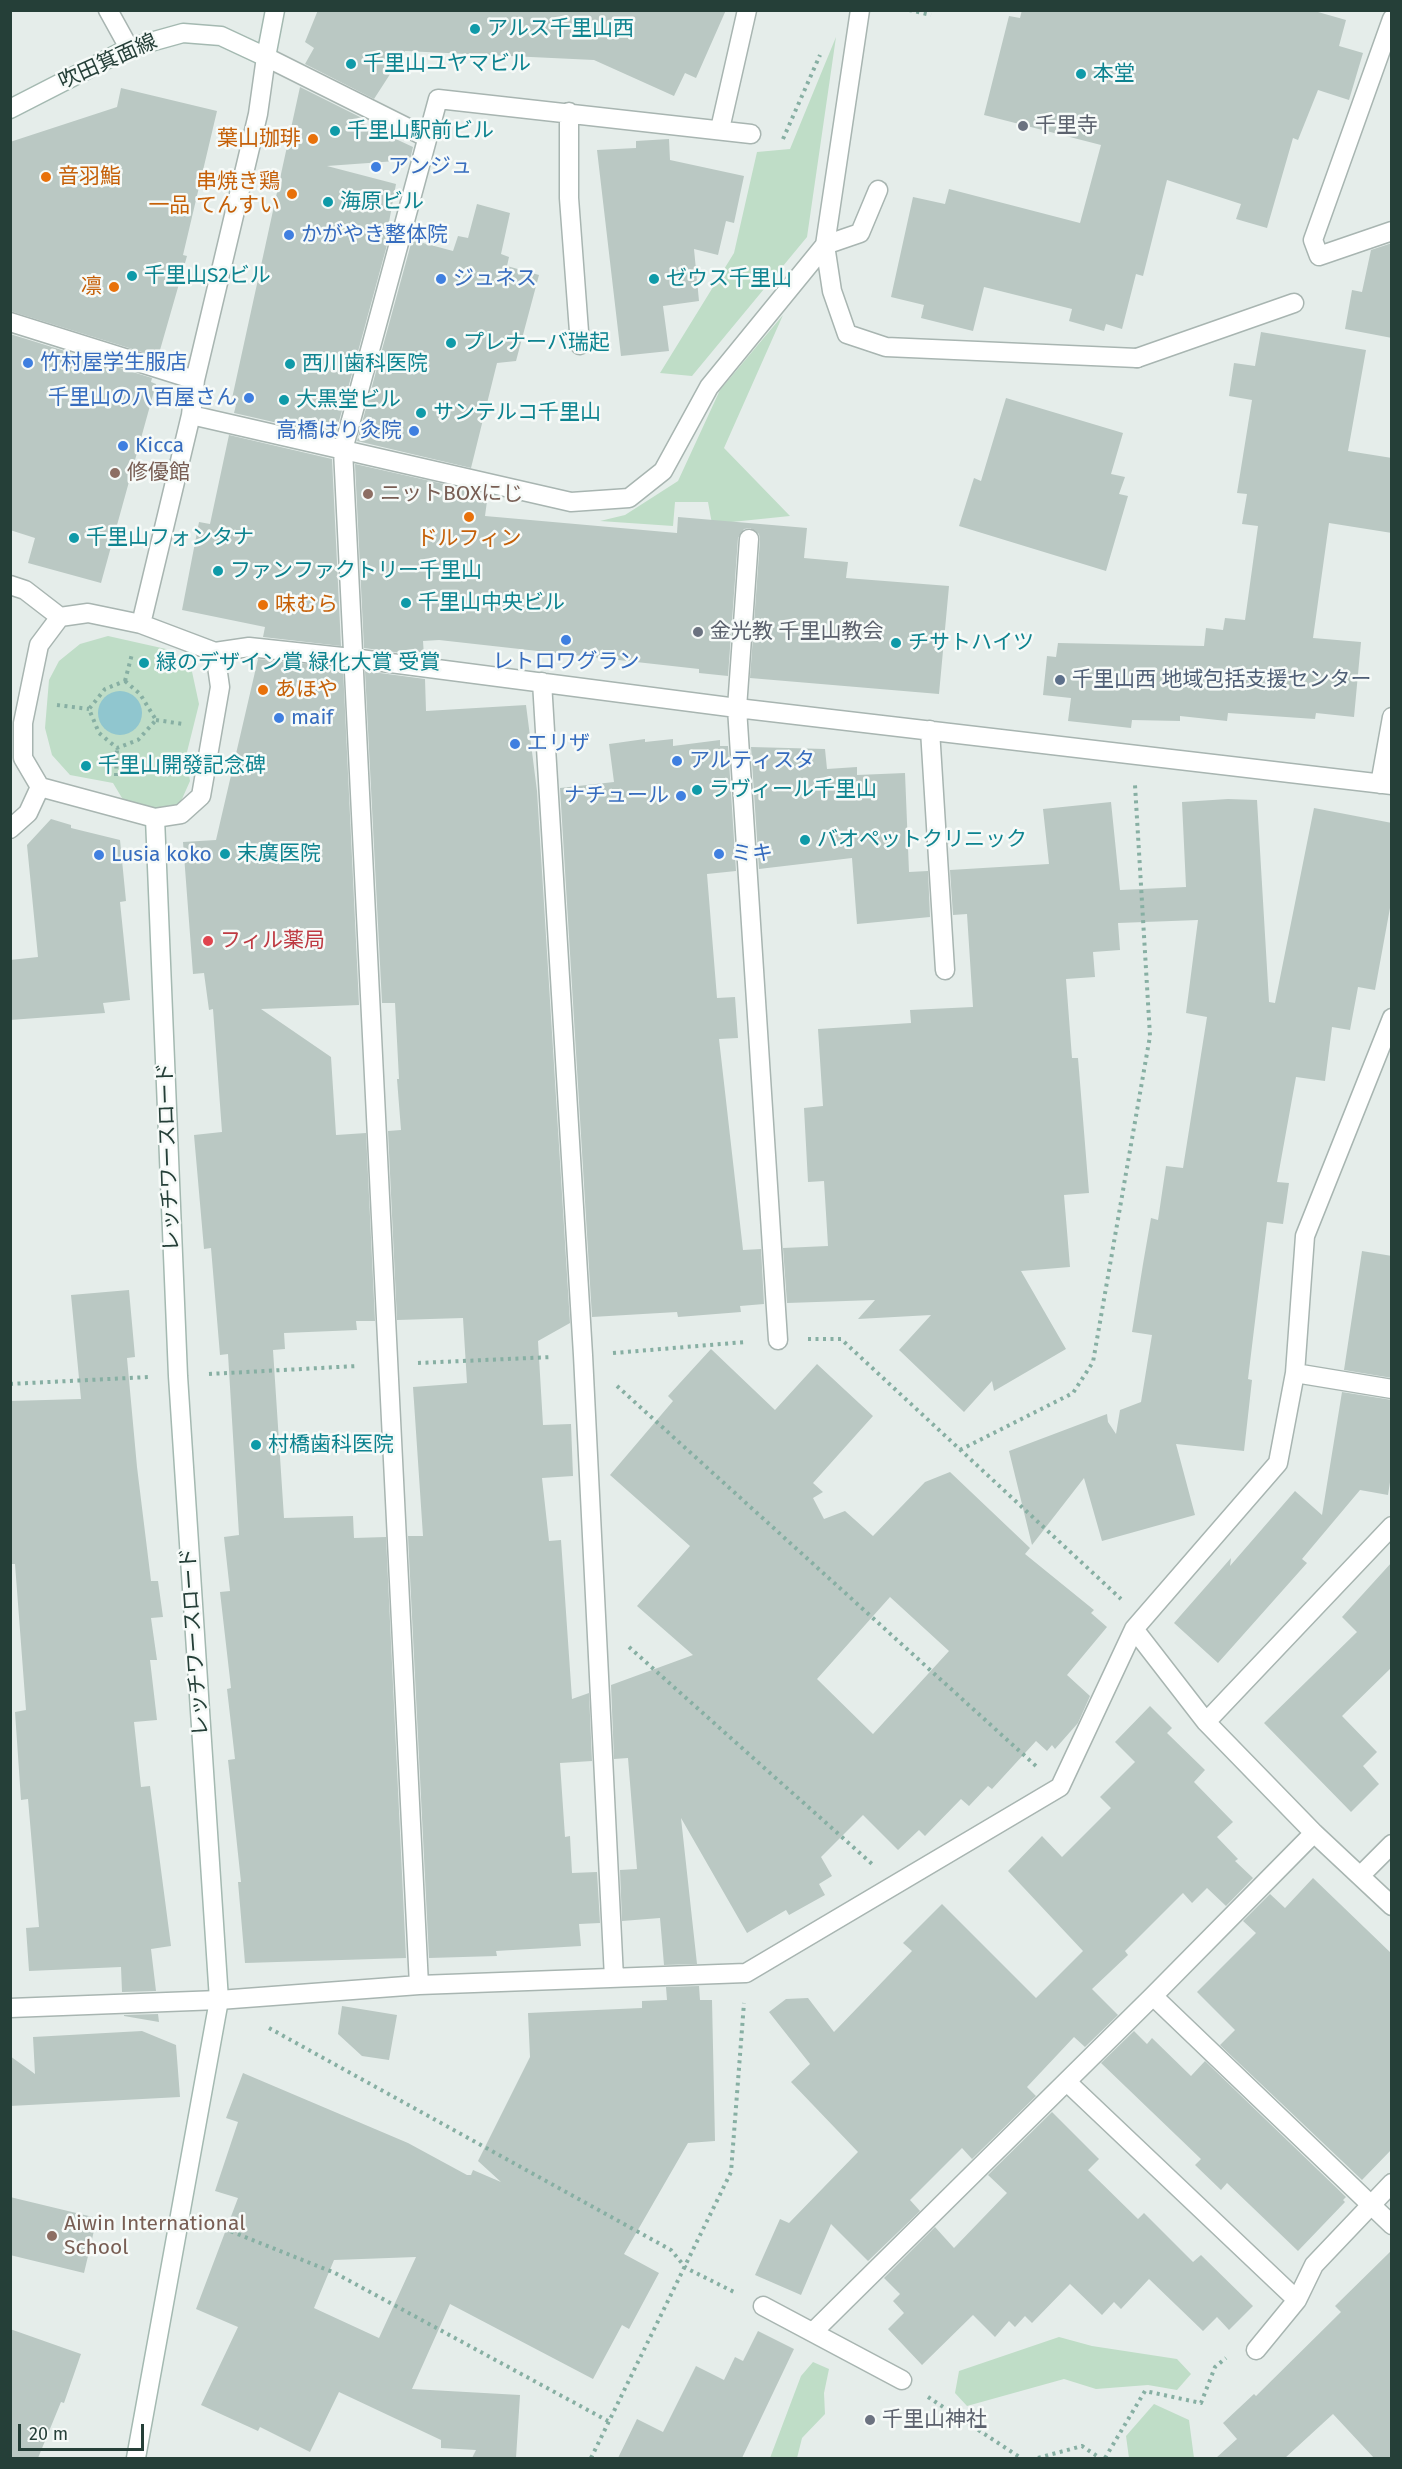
<!DOCTYPE html>
<meta charset="utf-8">
<style>
body{margin:0}
#map{position:relative;width:1402px;height:2469px;overflow:hidden;background:#e5edea;font-family:"Fira Sans",sans-serif}
canvas{display:block}
.frame{position:absolute;inset:0;border:12px solid #253f38;pointer-events:none}
.scale{position:absolute;left:18px;top:2424px;width:126px;height:27px;box-sizing:border-box;border:3px solid #253f38;border-top:0;padding-left:8px;font-size:18px;line-height:21px;white-space:nowrap;color:#253f38;-webkit-text-stroke:4px #f6faf8;paint-order:stroke}
</style>
<div id="map">
<canvas width="1402" height="2469"></canvas>
<div class="frame"></div>
<div class="scale">20 m</div>
</div>
<script>
const g = document.querySelector('canvas').getContext('2d');
g.lineJoin = 'round';
function fill(path, color) { g.fillStyle = color; g.fill(path, 'evenodd'); }
const toPath = rows => new Path2D(rows.map(r => 'M' + r).join(''));
function trace(path, color, width, dash) { g.strokeStyle = color; g.lineWidth = width; g.lineCap = dash ? 'butt' : 'round'; g.setLineDash(dash || []); g.stroke(path); }
function drawText(font, color, halo, rows, align = 'center') {
  g.font = font + ' "Fira Sans","Noto Sans JP",sans-serif'; g.lineWidth = 5; g.setLineDash([]); g.textBaseline = 'middle'; g.strokeStyle = halo; g.fillStyle = color; for (const [text, x, y, turn = 0] of rows) {
    g.save(); g.translate(x, y); g.rotate((+turn || 0) * Math.PI / 180); g.textAlign = isNaN(turn) ? turn : align; if (halo) g.strokeText(text, 0, 0); g.fillText(text, 0, 0); g.restore();
  }
}
fill(toPath([
 [836,37,807,237,692,376,660,373,734,253,757,152,790,149],
 [783,315,724,448,790,516,712,524,708,502,675,502,673,526,600,521,625,515,678,481,720,390],
 [108,636,166,649,191,667,199,704,186,756,190,781,178,808,146,813,122,798,113,783,70,775,52,755,45,728,49,680,59,661,80,644],
 [1059,2337,1092,2346,1177,2359,1191,2374,1177,2390,1148,2385,1096,2389,1064,2379,967,2406,955,2393,959,2371],
 [813,2362,829,2369,824,2393,825,2414,802,2438,797,2458,770,2458,801,2376],
 [1154,2404,1189,2420,1194,2458,1129,2458,1126,2436]
]), '#bfddc7');
fill(toPath([
 '98 713a22 22 0 1 1 44 0a22 22 0 1 1-44 0Z'
]), '#90c6cf');
fill(toPath([
 [318,10,726,10,696,78,685,73,674,96,594,60,405,51,374,99,305,64,314,48,305,42],
 [1022,10,1311,10,1346,20,1339,46,1363,53,1349,100,1318,90,1298,140,1293,138,1267,228,1236,219,1241,204,1167,180,1143,276,1136,274,1122,329,1106,324,1104,331,1069,321,1072,309,984,287,973,331,921,318,924,305,891,297,913,197,945,204,949,189,1080,223,1101,145,984,115,1009,16,1020,18],
 [300,87,362,118,359,122,413,147,410,160,327,166,396,184,387,233,390,234,335,436,234,413,236,405,231,403],
 [121,88,217,111,183,255,187,256,158,357,10,311,10,142,117,107],
 [669,139,670,160,744,176,734,223,726,221,718,255,694,249,699,301,663,306,669,351,621,356,597,150,636,148,636,141],
 [477,204,510,213,501,254,509,257,507,266,539,275,516,361,497,363,471,468,357,441,412,240,453,251,458,236,468,238],
 [1392,243,1392,338,1345,329,1352,290,1362,292,1371,250],
 [1261,332,1366,350,1348,451,1392,458,1392,533,1329,523,1313,638,1361,642,1354,717,1316,713,1315,719,1228,713,1227,721,1180,716,1180,721,1132,720,1131,728,1068,721,1071,698,1043,695,1047,656,1056,657,1058,643,1204,646,1206,628,1223,630,1225,618,1245,620,1258,526,1242,524,1247,494,1237,493,1252,400,1229,396,1234,363,1255,366],
 [10,334,152,378,151,382,156,384,101,583,28,563,35,538,10,530],
 [1006,398,1123,433,1111,474,1125,477,1119,494,1128,496,1106,571,959,526,974,478,981,481],
 [229,435,332,459,341,646,263,637,265,627,182,610,199,522,210,524],
 [355,464,466,489,464,496,487,501,485,516,677,533,678,517,807,528,804,558,848,562,846,578,949,586,939,694,750,678,760,540,759,534,750,528,744,529,738,538,728,676,699,673,699,669,439,640,423,641,424,656,364,648],
 [258,659,343,668,359,1005,261,1009,331,1057,336,1135,366,1133,375,1321,356,1321,357,1330,284,1333,285,1349,273,1350,284,1518,353,1516,354,1538,386,1537,406,1958,245,1963,238,1882,241,1882,228,1760,235,1759,227,1689,231,1688,220,1592,230,1591,224,1537,239,1535,228,1354,220,1355,211,1248,204,1249,194,1135,222,1132,213,1009,209,1010,204,973,193,974,183,842,216,840],
 [365,671,425,679,426,711,526,705,537,791,570,1323,538,1341,543,1425,571,1424,573,1476,542,1478,549,1541,561,1540,572,1699,589,1693,592,1761,560,1763,565,1837,570,1836,572,1873,597,1872,600,1923,579,1924,581,1946,496,1951,497,1956,429,1958,408,1536,423,1536,413,1387,467,1383,463,1318,397,1320,388,1131,401,1130,397,1079,399,1079,395,1003,382,1003],
 [645,739,645,742,673,739,673,746,720,740,720,746,728,746,736,871,707,874,717,998,735,997,738,1038,719,1039,743,1250,761,1249,764,1304,740,1306,741,1312,678,1317,677,1312,592,1317,560,788,614,782,609,744],
 [751,747,825,749,827,769,857,767,857,775,905,773,909,872,928,871,930,917,857,924,852,858,759,869],
 [1228,799,1257,800,1269,1002,1275,1003,1314,808,1392,823,1392,897,1375,990,1358,987,1350,1030,1332,1027,1325,1081,1296,1077,1277,1182,1289,1183,1283,1224,1267,1222,1248,1379,1252,1380,1244,1451,1176,1444,1195,1515,1102,1541,1084,1478,1032,1545,1009,1451,1107,1414,1108,1422,1116,1434,1120,1410,1141,1402,1152,1335,1132,1332,1143,1264,1151,1218,1158,1220,1166,1166,1183,1168,1207,1017,1186,1013,1198,920,1118,923,1120,950,1093,952,1095,977,1066,979,1072,1058,1078,1058,1089,1193,1064,1195,1070,1267,1021,1271,1066,1349,994,1391,992,1381,964,1412,899,1350,931,1315,858,1319,875,1300,787,1303,783,1248,828,1246,824,1181,808,1182,804,1108,823,1106,818,1029,911,1023,910,1010,973,1007,967,914,953,915,950,870,1049,864,1043,809,1111,802,1120,890,1186,887,1182,802],
 [51,819,71,825,71,828,120,840,126,901,120,902,130,1000,103,1003,105,1013,10,1020,10,960,38,957,27,845],
 [1362,1251,1392,1256,1392,1378,1344,1370],
 [129,1290,135,1357,127,1358,137,1467,151,1581,158,1581,163,1617,151,1618,157,1660,150,1660,157,1720,134,1722,141,1787,150,1786,171,1946,151,1949,156,1991,122,1992,121,1967,29,1971,26,1928,39,1927,28,1799,21,1800,15,1712,26,1710,15,1564,10,1564,10,1401,81,1399,71,1295],
 [711,1349,775,1410,817,1364,873,1416,813,1483,823,1492,813,1498,824,1519,845,1511,873,1536,925,1482,950,1472,1030,1548,1025,1554,1094,1610,1091,1613,1107,1627,1067,1675,1090,1696,1078,1723,1055,1749,1052,1745,1047,1751,1036,1741,992,1789,988,1786,969,1806,961,1799,925,1836,919,1830,898,1850,863,1815,821,1857,832,1876,819,1884,825,1895,789,1915,786,1910,747,1933,681,1818,697,1964,664,1965,660,1918,622,1921,620,1870,637,1869,628,1758,614,1759,611,1685,693,1655,637,1606,690,1546,610,1475,673,1401,668,1396],
 [890,1597,949,1651,873,1734,817,1679],
 [1342,1392,1392,1400,1392,1469,1388,1495,1360,1490,1302,1559,1307,1563,1218,1663,1174,1623,1231,1558,1230,1566,1295,1491,1322,1515],
 [1392,1562,1392,1667,1342,1716,1377,1752,1363,1766,1379,1784,1351,1812,1264,1723,1357,1632,1342,1617],
 [1150,1706,1172,1728,1167,1733,1205,1770,1194,1782,1233,1822,1217,1837,1238,1859,1235,1861,1253,1878,1226,1906,1207,1888,1192,1903,1183,1893,1125,1951,1128,1955,1092,1989,1118,2015,1085,2047,1074,2037,1027,2087,1036,2096,972,2159,962,2148,910,2200,920,2211,868,2261,831,2224,801,2295,755,2275,780,2219,789,2223,858,2152,791,2082,810,2064,769,2012,786,1999,808,1998,834,2032,912,1951,903,1943,942,1904,1036,1998,1083,1951,1008,1871,1042,1836,1062,1857,1111,1808,1100,1797,1135,1762,1115,1742],
 [1313,1878,1392,1954,1392,2149,1362,2180,1220,2045,1235,2030,1197,1992,1256,1933,1243,1921,1270,1894,1285,1908],
 [699,1986,700,2000,712,2000,715,2141,688,2143,624,2254,659,2273,629,2329,622,2325,593,2379,450,2304,412,2389,520,2395,516,2458,472,2458,476,2450,441,2448,441,2440,339,2392,310,2452,260,2427,258,2431,201,2405,238,2327,196,2309,238,2198,215,2191,238,2122,226,2118,243,2073,408,2143,467,2175,471,2175,473,2170,501,2182,478,2161,530,2057,528,2013,642,2008,642,2001,667,2000,666,1987],
 [416,2257,379,2338,314,2308,334,2260],
 [342,2006,397,2015,389,2060,362,2056,338,2034],
 [158,2014,159,2022,124,2016,124,2015],
 [142,2031,176,2045,180,2097,10,2106,10,2056,35,2074,33,2037],
 [1134,2031,1147,2044,1152,2038,1191,2076,1205,2061,1346,2197,1343,2200,1345,2202,1298,2251,1227,2183,1221,2190,1195,2165,1201,2159,1101,2063],
 [1052,2112,1099,2159,1088,2170,1138,2219,1144,2213,1193,2262,1201,2255,1253,2306,1229,2330,1217,2317,1203,2331,1149,2279,1121,2309,1114,2302,1102,2315,1070,2284,1032,2323,1025,2316,1015,2327,1009,2321,995,2337,973,2315,922,2365,888,2329,904,2313,893,2301,900,2294,884,2278,935,2227,954,2248,1007,2193,988,2175],
 [10,2197,97,2218,84,2273,10,2255],
 [1392,2250,1392,2458,1374,2458,1333,2414,1285,2458,1216,2458,1237,2439,1223,2423,1254,2394,1256,2396,1341,2312,1335,2306],
 [10,2329,81,2354,64,2403,61,2402,38,2458,10,2458],
 [758,2331,794,2349,742,2458,618,2458,637,2419,663,2432,696,2366,724,2380,735,2357,743,2361]
]), '#bac8c3');
const lane = toPath([
 [108,10,129,48],
 [825,245,860,233,878,190],
 [1137,358,1294,303],
 [737,708,749,539]
]);
const street = toPath([
 [860,10,825,245,832,291,847,334,886,347,1137,358],
 [1392,19,1313,240,1319,256,1392,231],
 [569,112,569,198,580,345],
 [720,129,747,10],
 [10,322,195,380],
 [191,415,571,502,629,498,663,471,709,387,825,245],
 [10,585,25,590,60,617,88,613,141,624,215,652,220,687,201,796,181,814,155,818,40,787,23,758,23,723,39,645,60,617],
 [141,624,191,415,195,380,258,114,266,57,426,137],
 [215,652,249,647,352,658,737,708,1392,785],
 [542,682,583,1355,614,1978],
 [737,708,778,1340],
 [930,730,945,970],
 [1380,784,1392,717],
 [10,829,28,813,40,787],
 [1295,1373,1392,1389],
 [1134,1629,1206,1722,1314,1833,1392,1906],
 [1206,1722,1392,1526],
 [1360,1876,1392,1844],
 [419,1985,343,450,438,99,751,134],
 [1153,1996,1392,2225],
 [10,2008,219,2000,419,1985,746,1973,1060,1787,1134,1629,1278,1463,1295,1373,1305,1236,1392,1018],
 [1067,2082,1297,2300],
 [763,2306,902,2380],
 [813,2332,1153,1996,1314,1833],
 [1256,2350,1297,2300,1314,2265,1392,2183]
]);
const secondary = toPath([
 [10,109,129,48,183,33,221,36,266,57,275,10],
 [136,2458,219,2000,178,1376,155,818]
]);
trace(lane, '#a8b5b1', 21);
trace(street, '#a8b5b1', 21);
trace(secondary, '#a4b9b1', 21);
trace(toPath([
 [909,10,931,15],
 [783,139,820,55],
 [125,681,140,694,156,720,138,740,117,748,99,733,89,709,105,689,125,681],
 [125,681,132,654],
 [57,705,89,709],
 [156,720,183,724],
 [116,776,117,748],
 [808,1339,841,1339,1121,1599],
 [613,1353,746,1342],
 [418,1363,552,1357],
 [209,1374,357,1366],
 [10,1384,148,1377],
 [617,1386,1036,1766],
 [960,1450,1073,1393,1093,1362,1150,1036,1135,785],
 [629,1647,872,1864],
 [269,2028,671,2250,686,2268,736,2293],
 [210,2223,335,2273,608,2421],
 [928,2397,1021,2458],
 [591,2458,731,2172,744,2003],
 [1038,2458,1082,2446,1100,2458],
 [1105,2458,1145,2391,1201,2403,1215,2367,1226,2358]
]), '#87afa3', 4, [3, 4.5]);
trace(lane, '#fff', 18);
trace(street, '#fff', 18);
trace(secondary, '#fff', 18);
for (const [x, y, r, color] of [
 [475,29,6,"#0f9aa8"],
 [351,64,6,"#0f9aa8"],
 [1081,74,6,"#0f9aa8"],
 [1023,126,6,"#6b7280"],
 [335,131,6,"#0f9aa8"],
 [313,139,6,"#e8710a"],
 [376,167,6,"#3f7fe0"],
 [46,177,6,"#e8710a"],
 [292,194,6,"#e8710a"],
 [328,202,6,"#0f9aa8"],
 [289,235,6,"#3f7fe0"],
 [132,276,6,"#0f9aa8"],
 [441,279,6,"#3f7fe0"],
 [654,279,6,"#0f9aa8"],
 [114,287,6,"#e8710a"],
 [451,343,6,"#0f9aa8"],
 [28,363,6,"#3f7fe0"],
 [290,364,6,"#0f9aa8"],
 [249,398,6,"#3f7fe0"],
 [284,400,6,"#0f9aa8"],
 [421,413,6,"#0f9aa8"],
 [414,431,6,"#3f7fe0"],
 [123,446,6,"#3f7fe0"],
 [115,473,6,"#8d6e63"],
 [368,494,6,"#8d6e63"],
 [469,517,6,"#e8710a"],
 [74,538,6,"#0f9aa8"],
 [218,571,6,"#0f9aa8"],
 [406,603,6,"#0f9aa8"],
 [263,605,6,"#e8710a"],
 [698,632,6,"#6b7280"],
 [566,640,6,"#3f7fe0"],
 [896,643,6,"#0f9aa8"],
 [144,663,6,"#0f9aa8"],
 [1060,680,6,"#5c6f8a"],
 [263,690,6,"#e8710a"],
 [279,718,6,"#3f7fe0"],
 [515,744,6,"#3f7fe0"],
 [677,761,6,"#3f7fe0"],
 [86,766,6,"#0f9aa8"],
 [697,790,6,"#0f9aa8"],
 [681,796,6,"#3f7fe0"],
 [805,840,6,"#0f9aa8"],
 [225,854,6,"#0f9aa8"],
 [719,854,6,"#3f7fe0"],
 [99,855,6,"#3f7fe0"],
 [208,941,6,"#e0444e"],
 [256,1445,6,"#0f9aa8"],
 [52,2236,6,"#8d6e63"],
 [870,2420,6,"#6b7280"]
]) { const dot = new Path2D(); dot.arc(x, y, r, 0, 2 * Math.PI); g.fillStyle = color; g.fill(dot); trace(dot, '#f6faf8', 2); }
drawText('21px', '#0d838f', '#f6faf8', [
 ["アルス千里山西",487,29],
 ["千里山ユヤマビル",363,64],
 ["本堂",1093,74],
 ["千里山駅前ビル",347,131],
 ["海原ビル",340,202],
 ["千里山S2ビル",144,276],
 ["ゼウス千里山",666,279],
 ["プレナーバ瑞起",463,343],
 ["西川歯科医院",302,364],
 ["大黒堂ビル",296,400],
 ["サンテルコ千里山",433,413],
 ["千里山フォンタナ",86,538],
 ["ファンファクトリー千里山",230,571],
 ["千里山中央ビル",418,603],
 ["チサトハイツ",908,643],
 ["緑のデザイン賞 緑化大賞 受賞",156,663],
 ["千里山開發記念碑",98,766],
 ["ラヴィール千里山",709,790],
 ["バオペットクリニック",817,840],
 ["末廣医院",237,854],
 ["村橋歯科医院",268,1445]
], 'left');
drawText('21px', '#253f38', '#f6faf8', [
 ["吹田箕面線",108,62,-24],
 ["レッチワースロード",169,1157,-92],
 ["レッチワースロード",195,1642,-94]
]);
drawText('21px', '#5b616d', '#f6faf8', [
 ["千里寺",1035,126],
 ["金光教 千里山教会",710,632],
 ["千里山神社",882,2420]
], 'left');
drawText('21px', '#c56008', '#f6faf8', [
 ["葉山珈琲",301,139],
 ["音羽鮨",58,177,"left"],
 ["串焼き鶏",280,182],
 ["一品 てんすい",280,206],
 ["凛",102,287],
 ["ドルフィン",469,539,"center"],
 ["味むら",275,605,"left"],
 ["あほや",275,690,"left"]
], 'right');
drawText('21px', '#366cbe', '#f6faf8', [
 ["アンジュ",388,167],
 ["かがやき整体院",301,235],
 ["ジュネス",453,279],
 ["竹村屋学生服店",40,363],
 ["千里山の八百屋さん",237,398,"right"],
 ["高橋はり灸院",402,431,"right"],
 ["Kicca",135,446],
 ["レトロワグラン",566,662,"center"],
 ["maif",291,718],
 ["エリザ",527,744],
 ["アルティスタ",689,761],
 ["ナチュール",669,796,"right"],
 ["ミキ",731,854],
 ["Lusia koko",111,855]
], 'left');
drawText('21px', '#785e54', '#f6faf8', [
 ["修優館",127,473],
 ["ニットBOXにじ",380,494],
 ["Aiwin International",64,2224],
 ["School",64,2248]
], 'left');
drawText('21px', '#4e5e75', '#f6faf8', [
 ["千里山西 地域包括支援センター",1072,680]
], 'left');
drawText('21px', '#be3a42', '#f6faf8', [
 ["フィル薬局",220,941]
], 'left');
</script>
